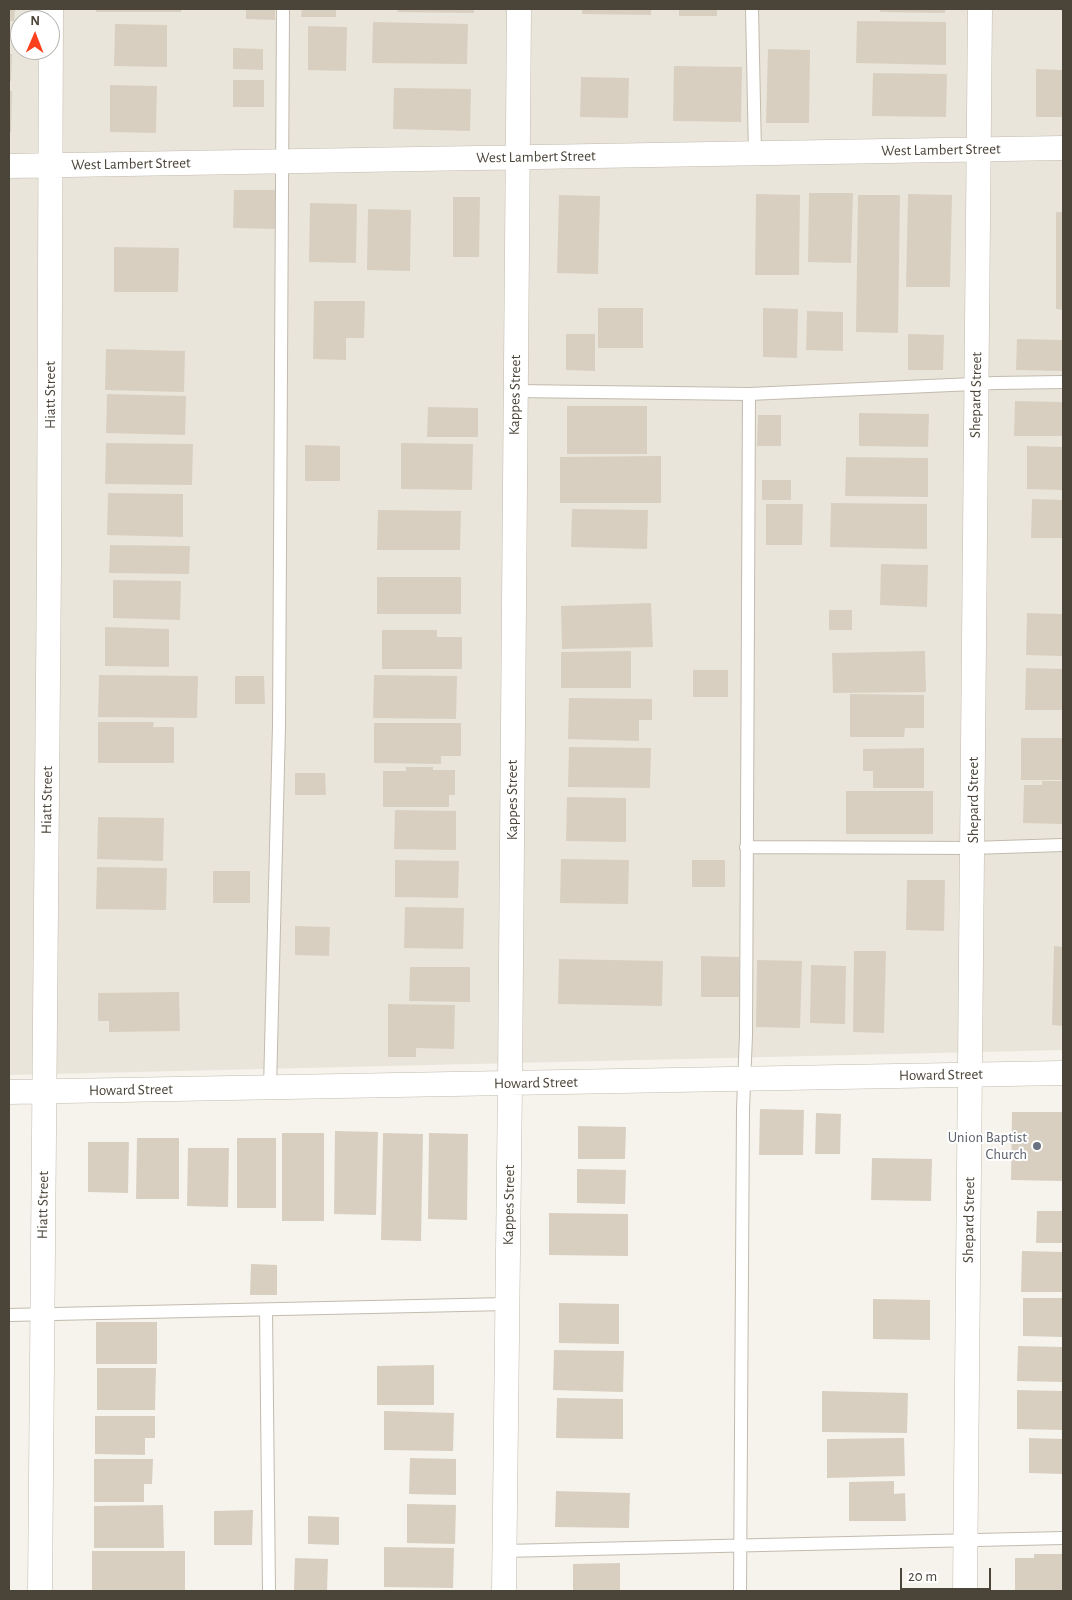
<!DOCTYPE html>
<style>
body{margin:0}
#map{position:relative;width:1072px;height:1600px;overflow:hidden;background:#f6f3ec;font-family:"Alegreya Sans",sans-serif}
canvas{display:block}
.frame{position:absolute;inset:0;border:10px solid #4b4439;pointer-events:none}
.north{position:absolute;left:10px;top:10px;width:50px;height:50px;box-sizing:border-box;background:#fff;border:1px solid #b7b4b0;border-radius:50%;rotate:1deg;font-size:14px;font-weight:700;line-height:20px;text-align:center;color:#4b4439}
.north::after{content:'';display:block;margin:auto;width:18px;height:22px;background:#fc3f1d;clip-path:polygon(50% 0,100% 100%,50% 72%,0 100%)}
.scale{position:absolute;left:900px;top:1568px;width:91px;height:22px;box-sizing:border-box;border:2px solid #4b4439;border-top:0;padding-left:6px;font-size:15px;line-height:18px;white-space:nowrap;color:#4b4439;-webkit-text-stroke:4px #fff;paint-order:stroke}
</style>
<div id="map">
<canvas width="1072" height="1600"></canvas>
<div class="frame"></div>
<div class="north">N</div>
<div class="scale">20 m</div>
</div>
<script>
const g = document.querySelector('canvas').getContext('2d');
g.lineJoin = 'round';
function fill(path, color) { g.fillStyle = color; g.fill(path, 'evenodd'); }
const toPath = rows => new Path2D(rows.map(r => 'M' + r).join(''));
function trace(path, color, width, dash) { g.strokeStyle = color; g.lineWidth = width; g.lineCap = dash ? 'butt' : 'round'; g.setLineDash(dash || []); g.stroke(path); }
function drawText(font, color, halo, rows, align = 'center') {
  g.font = font + ' "Alegreya Sans",sans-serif'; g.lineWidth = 4; g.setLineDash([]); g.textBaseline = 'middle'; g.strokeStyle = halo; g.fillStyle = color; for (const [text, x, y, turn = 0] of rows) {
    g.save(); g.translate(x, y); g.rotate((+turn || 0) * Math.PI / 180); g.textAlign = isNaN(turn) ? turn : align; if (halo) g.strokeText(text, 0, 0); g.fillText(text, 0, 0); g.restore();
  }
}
fill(toPath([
 [9,9,1063,9,1063,1050,9,1075],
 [20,20,50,20,50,50,20,50]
]), '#eae5da');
fill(toPath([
 [9,9,15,9,14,21,9,21],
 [96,9,181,9,181,12,96,12],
 [246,9,275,9,275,20,246,19],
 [302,9,336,9,336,17,301,17],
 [398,9,474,9,474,13,397,12],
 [582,9,651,9,651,15,582,14],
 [679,9,717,9,717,16,679,16],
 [880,9,945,9,945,13,880,12],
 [857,21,946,22,946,65,856,63],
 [373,22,468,24,467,64,372,63],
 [115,24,167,25,167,67,114,66],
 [308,26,347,27,346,71,308,70],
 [233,48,263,49,263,70,233,69],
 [768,49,810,50,809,123,766,123],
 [9,54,12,54,11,81,9,81],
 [674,66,742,67,741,122,673,121],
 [1036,69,1063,70,1063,117,1036,117],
 [873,73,947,74,946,117,872,116],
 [581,77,629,78,628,118,580,117],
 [233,80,264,80,264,107,233,107],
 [110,85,157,86,156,133,110,132],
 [394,88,471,89,470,131,393,129],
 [9,91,12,91,11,132,9,132],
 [234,190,277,190,277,229,233,228],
 [809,193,853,193,851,263,808,262],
 [756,194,800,195,799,275,755,275],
 [908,194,952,195,950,287,906,287],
 [559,195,600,196,598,274,557,273],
 [858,195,900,195,898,333,856,332],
 [453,197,480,197,479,257,453,257],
 [310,203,357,204,356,263,309,262],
 [368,209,411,210,410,271,367,270],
 [1056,212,1063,212,1063,310,1056,309],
 [114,247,179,248,178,292,114,292],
 [314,301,365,301,364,338,346,338,346,360,313,359],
 [598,308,643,308,643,348,598,348],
 [763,308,798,309,797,358,763,357],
 [807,311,843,312,843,351,806,350],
 [566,334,595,334,595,371,566,370],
 [908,334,944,335,943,370,908,370],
 [1017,339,1063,340,1063,371,1016,370],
 [106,349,185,351,184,392,105,390],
 [107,394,186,396,185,435,106,433],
 [1015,401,1063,402,1063,436,1014,436],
 [567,406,647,406,647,454,567,454],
 [428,407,478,408,478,437,427,437],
 [859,413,929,414,928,447,859,446],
 [758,415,781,415,781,446,757,446],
 [106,443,193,444,192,485,105,484],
 [401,443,473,444,472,490,401,489],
 [305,445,340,446,340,481,305,481],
 [1027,446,1063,447,1063,490,1027,489],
 [661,456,661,503,560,503,560,457],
 [846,457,928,458,928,497,845,496],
 [762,480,791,480,791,500,762,500],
 [108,493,183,494,183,537,107,535],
 [1032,499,1063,500,1063,538,1031,538],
 [831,503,927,504,927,549,830,547],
 [766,504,803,504,802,545,766,545],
 [572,509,648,510,647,549,571,547],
 [378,510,461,511,460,550,377,550],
 [110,545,190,546,189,574,109,573],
 [881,564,928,565,927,607,880,605],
 [377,577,461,577,461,614,377,614],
 [113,580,181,581,180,620,113,618],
 [651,603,653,647,562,649,561,606],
 [829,610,852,610,852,630,829,630],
 [1027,613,1063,614,1063,656,1026,655],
 [105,627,169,629,169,667,105,666],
 [382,630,437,630,437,637,462,637,462,669,382,669],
 [631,651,631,688,561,688,561,652],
 [925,651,926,692,833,693,832,653],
 [1026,668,1063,669,1063,710,1025,710],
 [693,670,728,670,728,697,693,697],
 [99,675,198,676,197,718,98,717],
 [374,675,457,676,456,719,373,718],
 [235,676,264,676,265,704,235,704],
 [850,694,924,695,924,728,905,728,904,737,850,737],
 [569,698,652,699,652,720,639,720,639,741,568,739],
 [98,722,154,722,153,727,174,727,174,763,98,763],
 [374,723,461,723,461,756,441,756,441,764,374,763],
 [1021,738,1063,738,1063,780,1021,780],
 [569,747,651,748,650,788,568,787],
 [924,748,924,788,873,788,873,771,863,771,863,749],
 [406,767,433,767,433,770,455,770,455,795,449,795,449,807,383,807,383,771,406,771],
 [295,773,325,773,326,795,295,795],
 [1042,781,1063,781,1063,824,1023,823,1024,785,1042,785],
 [846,791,933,791,933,834,846,834],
 [567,797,626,798,626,842,566,841],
 [395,810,456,811,456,850,394,849],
 [98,817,164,818,163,861,97,859],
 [561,859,629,860,628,904,560,903],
 [395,860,459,861,458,898,395,897],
 [692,860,725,860,725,887,692,887],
 [97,867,167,868,166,910,96,909],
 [213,871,250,871,250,903,213,903],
 [907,880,945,880,944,931,906,930],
 [405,907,464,908,463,949,404,948],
 [295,926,330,927,329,956,295,955],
 [1054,946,1063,947,1063,1026,1052,1025],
 [854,951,886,951,884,1033,853,1032],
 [701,956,739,957,739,997,701,997],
 [559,959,663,961,662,1006,558,1004],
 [757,960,802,961,800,1028,756,1027],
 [811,965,846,966,845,1024,810,1023],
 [410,967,470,967,470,1002,409,1001],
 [179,992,180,1031,109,1032,109,1021,98,1021,98,993],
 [388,1004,455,1005,454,1049,416,1048,416,1057,388,1057],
 [760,1109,804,1110,803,1155,759,1155],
 [1012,1112,1063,1112,1063,1181,1011,1180],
 [816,1113,841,1114,840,1154,815,1154],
 [578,1126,626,1127,625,1159,578,1159],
 [335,1131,378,1132,376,1215,334,1214],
 [282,1133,324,1133,324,1221,282,1221],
 [383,1133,423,1134,421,1241,381,1240],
 [429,1133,468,1134,467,1220,428,1219],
 [137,1138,179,1138,179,1199,136,1199],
 [237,1138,276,1138,276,1208,237,1208],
 [88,1142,129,1142,128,1193,88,1192],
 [188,1148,229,1148,228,1207,187,1206],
 [872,1158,932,1159,931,1201,871,1200],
 [577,1169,626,1170,625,1204,577,1203],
 [1037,1211,1063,1211,1063,1243,1036,1243],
 [549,1213,628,1214,628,1256,549,1255],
 [1022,1251,1063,1252,1063,1292,1021,1292],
 [251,1264,277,1265,277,1295,250,1295],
 [1023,1298,1063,1298,1063,1337,1023,1336],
 [873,1299,930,1300,930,1340,873,1339],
 [559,1303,619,1304,619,1344,559,1343],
 [96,1322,157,1322,157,1364,96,1364],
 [1018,1346,1063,1347,1063,1382,1017,1381],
 [554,1350,624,1351,623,1392,553,1390],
 [434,1365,434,1405,377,1405,377,1366],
 [97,1368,156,1368,155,1410,97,1410],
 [1017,1390,1063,1391,1063,1430,1017,1429],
 [822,1391,908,1393,907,1433,822,1432],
 [557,1398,623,1399,623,1439,556,1438],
 [384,1411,454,1413,453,1451,384,1450],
 [95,1416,155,1416,155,1438,145,1438,145,1455,95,1454],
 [904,1438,905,1476,827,1478,827,1439],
 [1029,1438,1063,1439,1063,1474,1029,1473],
 [410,1458,456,1459,456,1495,409,1494],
 [94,1459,153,1459,152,1484,144,1484,144,1502,94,1502],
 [894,1481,894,1494,905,1493,906,1521,849,1521,849,1482],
 [556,1491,630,1493,629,1528,555,1527],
 [407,1504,456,1505,455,1544,407,1543],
 [163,1505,164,1548,94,1548,94,1506],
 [253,1510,252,1545,214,1545,214,1511],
 [308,1516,339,1517,339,1545,308,1544],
 [384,1547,454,1548,453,1588,384,1587],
 [92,1551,185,1551,185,1591,92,1591],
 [1034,1554,1063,1554,1063,1590,1015,1590,1015,1558,1034,1558],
 [295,1558,328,1559,327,1591,294,1591],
 [620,1563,620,1591,573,1591,573,1564]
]), '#d8cfc1');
const service = toPath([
 [752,9,755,153],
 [515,391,749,394,996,383,1063,382],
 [746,847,972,848,1063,845],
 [270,1088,279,726,283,9],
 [266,1310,269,1591],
 [9,1315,507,1304],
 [504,1551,1063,1538],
 [740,1591,743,1109,746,1035,749,394]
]);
const minor = toPath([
 [9,166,1063,148],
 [9,1092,1063,1073],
 [40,1591,49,564,51,9],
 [504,1591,510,1083,519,9],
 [965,1591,980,9]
]);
trace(service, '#c2bbae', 14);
trace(minor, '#c2bbae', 25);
trace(service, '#fff', 12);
trace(minor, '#fff', 24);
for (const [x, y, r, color] of [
 [1037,1146,5,"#6b7280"]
]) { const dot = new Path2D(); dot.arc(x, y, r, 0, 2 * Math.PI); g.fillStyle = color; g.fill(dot); trace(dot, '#fff', 2); }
drawText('15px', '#4b4439', '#fff', [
 ["West Lambert Street",941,150,-1],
 ["West Lambert Street",536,157,-1],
 ["West Lambert Street",131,164,-1],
 ["Hiatt Street",50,395,-90],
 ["Kappes Street",515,395,-89],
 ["Shepard Street",976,395,-89],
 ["Hiatt Street",47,800,-89],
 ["Kappes Street",512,800,-90],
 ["Shepard Street",973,800,-90],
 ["Howard Street",941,1075,-1],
 ["Howard Street",536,1083,-1],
 ["Howard Street",131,1090,-1],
 ["Hiatt Street",43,1205,-89],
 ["Kappes Street",509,1205,-89],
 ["Shepard Street",969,1220,-89]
]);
drawText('15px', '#5b616d', '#fff', [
 ["Union Baptist",1027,1137],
 ["Church",1027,1154]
], 'right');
</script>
